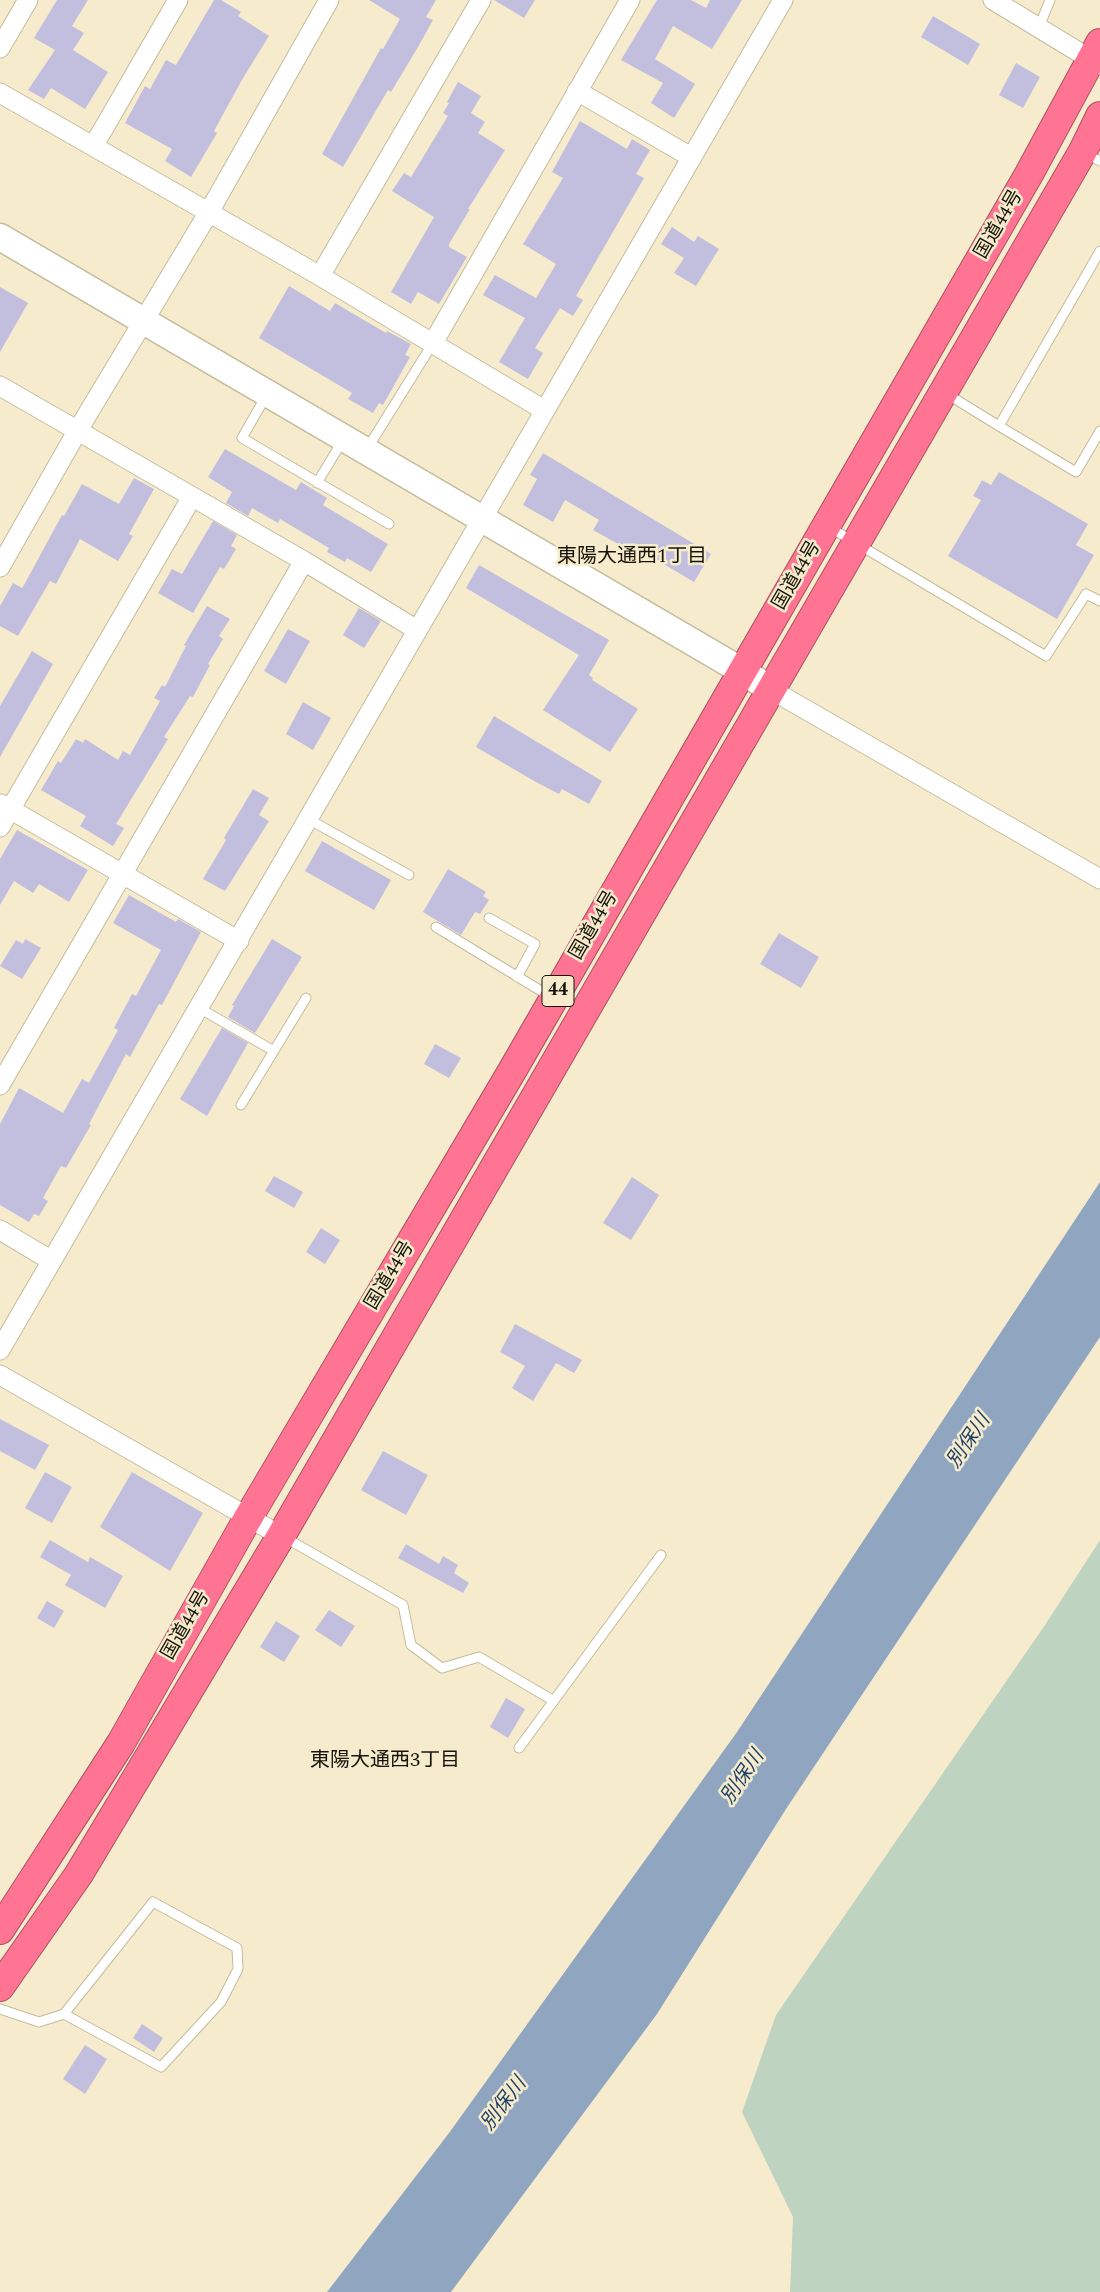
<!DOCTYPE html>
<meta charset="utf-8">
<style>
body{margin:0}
canvas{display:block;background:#f6eccd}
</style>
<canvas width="1100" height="2292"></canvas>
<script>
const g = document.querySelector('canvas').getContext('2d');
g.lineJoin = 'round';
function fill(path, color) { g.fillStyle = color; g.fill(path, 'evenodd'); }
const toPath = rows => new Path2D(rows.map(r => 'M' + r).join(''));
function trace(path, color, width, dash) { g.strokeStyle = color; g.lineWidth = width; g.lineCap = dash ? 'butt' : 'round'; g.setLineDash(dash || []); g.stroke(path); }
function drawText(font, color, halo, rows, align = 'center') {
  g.font = font + ' Spectral,"Noto Sans JP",serif'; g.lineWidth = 5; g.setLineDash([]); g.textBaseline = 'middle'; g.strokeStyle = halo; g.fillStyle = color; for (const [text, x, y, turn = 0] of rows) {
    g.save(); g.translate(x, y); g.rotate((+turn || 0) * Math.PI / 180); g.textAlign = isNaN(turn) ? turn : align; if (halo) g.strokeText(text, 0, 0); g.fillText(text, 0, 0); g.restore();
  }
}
fill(toPath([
 [1100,1540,1100,2292,790,2292,793,2217,742,2112,776,2015,1045,1625]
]), '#bed4c1');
fill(toPath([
 [1100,1182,1100,1337,786,1809,657,2014,451,2292,327,2292,449,2133,737,1732]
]), '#90a6c0');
fill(toPath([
 [57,0,88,0,72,26,84,33,73,50,108,72,85,109,51,88,44,99,28,90,55,50,34,38],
 [214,0,221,0,241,12,238,16,269,36,243,78,214,131,217,133,191,177,165,161,172,149,125,123,145,86,150,89,166,60,176,65],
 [369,0,436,0,426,17,433,20,418,47,391,92,388,90,343,167,322,154,381,48,383,49,400,19],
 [494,0,535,0,524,18],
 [657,0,691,0,706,8,710,0,742,0,712,49,673,26,655,59,695,84,674,118,651,103,663,83,621,60],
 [933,16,980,44,968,65,921,37],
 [1016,63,1040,77,1023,108,999,95],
 [458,82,481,96,471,113,485,122,478,133,505,150,468,209,470,209,449,244,449,247,467,257,439,304,418,292,411,304,391,292,434,217,392,191,404,173,411,177,448,116,443,113,449,103,447,102],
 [580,121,627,149,632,139,650,150,636,174,644,178,576,296,583,300,573,316,560,308,535,348,543,353,528,379,499,362,525,318,483,295,495,275,536,298,556,264,523,244,563,178,552,172],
 [672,227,694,242,698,236,719,249,696,286,674,273,684,258,661,244],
 [289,286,330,311,335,303,386,333,387,331,411,344,405,355,410,357,383,405,379,403,373,413,348,399,352,393,259,338],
 [0,287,28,303,0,352],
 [225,449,296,490,301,482,327,498,323,505,388,544,371,572,347,558,345,562,327,552,329,548,280,519,278,523,252,508,248,516,226,503,232,492,208,477],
 [543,453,711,554,694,582,650,556,646,564,628,553,629,550,593,530,599,520,565,500,553,522,523,505,537,479,530,475],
 [999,472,1088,524,1076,545,1094,555,1057,619,948,556,981,500,973,496,982,480,991,485],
 [134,478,154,489,129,534,133,536,118,561,80,539,56,584,50,581,18,636,0,626,0,606,13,583,22,588,24,585,62,515,64,516,82,484,119,504],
 [213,521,237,535,231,546,236,549,224,569,220,567,193,613,158,593,172,569,182,574],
 [479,565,609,640,589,675,593,678,592,680,638,709,610,752,543,710,579,655,466,588],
 [207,606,230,619,219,636,223,639,208,664,210,665,193,697,190,696,164,737,168,739,116,824,124,828,113,846,80,826,86,816,41,790,58,761,61,763,76,739,83,743,85,739,118,760,123,751,130,755,160,701,154,698,162,685,165,687,186,646,184,645],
 [359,608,381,621,364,648,343,635],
 [288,629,310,641,286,684,264,671],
 [32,651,53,664,0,757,0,706],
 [303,702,331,718,313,750,286,734],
 [494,716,602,781,589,804,562,789,559,794,534,781,476,747],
 [253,789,269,798,259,815,269,821,225,891,203,879,226,840,224,838],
 [17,830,88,870,69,902,39,884,33,893,14,881,0,905,0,859],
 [322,841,391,880,374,910,305,871],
 [448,869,486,892,483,896,489,900,480,914,475,912,461,935,423,912],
 [129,895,176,922,178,919,201,932,162,1005,159,1004,130,1057,126,1054,89,1124,91,1125,66,1168,61,1166,43,1198,48,1201,39,1216,34,1214,29,1222,0,1205,0,1124,19,1088,63,1113,82,1079,89,1083,118,1030,114,1028,132,994,136,996,161,950,113,923],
 [779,933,819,957,801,988,760,964],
 [25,939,41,948,22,979,0,966,16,940,23,944],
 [272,939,302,957,255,1033,228,1017,234,1006,232,1005],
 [222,1028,248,1043,207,1116,180,1099],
 [435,1044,461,1058,449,1078,424,1064],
 [274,1176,303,1192,294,1208,265,1191],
 [632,1177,659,1195,631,1240,603,1223],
 [321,1228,340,1240,325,1264,306,1252],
 [515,1324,582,1360,574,1373,556,1363,533,1401,512,1388,525,1366,500,1352],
 [0,1419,49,1445,35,1470,0,1451],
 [383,1451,428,1475,406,1515,361,1490],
 [45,1472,72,1487,52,1523,25,1508],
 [132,1472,203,1513,170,1571,100,1527],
 [50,1540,88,1562,90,1557,123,1576,105,1608,65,1585,71,1575,40,1557],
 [406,1544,439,1564,443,1556,458,1565,454,1573,469,1583,463,1593,398,1558],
 [47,1601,64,1611,54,1628,37,1618],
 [329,1610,355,1626,341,1647,315,1630],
 [276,1621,300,1636,284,1662,260,1647],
 [506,1698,525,1709,508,1738,490,1727],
 [142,2024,163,2038,154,2052,133,2038],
 [85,2045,107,2059,85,2094,63,2079]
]), '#c2bede');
const lane = toPath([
 [1039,27,1050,0],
 [1085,153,1100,161],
 [947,394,999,426,1100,251],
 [266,396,242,438,389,524],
 [999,426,1076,472,1100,431],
 [367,449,433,343],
 [317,483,343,440],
 [829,527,1046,656,1086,594,1100,601],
 [308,819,409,875],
 [489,918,535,944,517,977],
 [436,927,551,997],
 [199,1008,274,1051],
 [241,1105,306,998],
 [284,1537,403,1605,411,1645,442,1668,479,1657,554,1701],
 [519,1748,661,1555],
 [0,2009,39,2022,64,2014,153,1902,237,1948,238,1969,221,2002,161,2067,64,2014]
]);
const street = toPath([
 [993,0,1100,65],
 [0,48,28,0],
 [577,91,691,157],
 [0,93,320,276,544,410],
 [94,145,178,0],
 [320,276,481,0],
 [433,343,630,0],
 [0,386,304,561,417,630],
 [0,567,78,430,209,212,329,0],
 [770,689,1100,879],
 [1,804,239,941],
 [0,827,192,497],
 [0,1085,304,561],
 [0,1230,52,1261],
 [0,1350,783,0],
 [0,1375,281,1536]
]);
const secondary = toPath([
 [0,237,742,671,770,689]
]);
const highway = toPath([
 [0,1930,121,1743,248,1518,512,1071,1029,174,1100,43],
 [0,1987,79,1874,281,1536,1083,151,1100,116]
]);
trace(lane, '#c4bb9d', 11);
trace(street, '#c4bb9d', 21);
trace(secondary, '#c4bb9d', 29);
trace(highway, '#ad5262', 30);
trace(lane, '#fff', 9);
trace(street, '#fff', 19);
trace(secondary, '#fff', 26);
trace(highway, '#fe7492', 28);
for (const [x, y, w] of [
 [558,991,32]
]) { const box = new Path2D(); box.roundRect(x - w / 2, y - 15.5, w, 31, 4); g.fillStyle = '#f6eccd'; g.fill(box); trace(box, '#161308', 1); }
drawText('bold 18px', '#161308', null, [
 ["44",558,991]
]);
drawText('19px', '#161308', '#f6eccd', [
 ["国道44号",1000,225,-60],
 ["国道44号",798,576,-60],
 ["国道44号",595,926,-60],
 ["国道44号",391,1276,-59],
 ["国道44号",187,1626,-60]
]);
drawText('20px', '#161308', '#f6eccd', [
 ["東陽大通西1丁目",632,558],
 ["東陽大通西3丁目",385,1762]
]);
drawText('italic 20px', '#1f4065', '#f6eccd', [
 ["別保川",970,1442,-56],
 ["別保川",744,1778,-56],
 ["別保川",505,2105,-53]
]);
</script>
